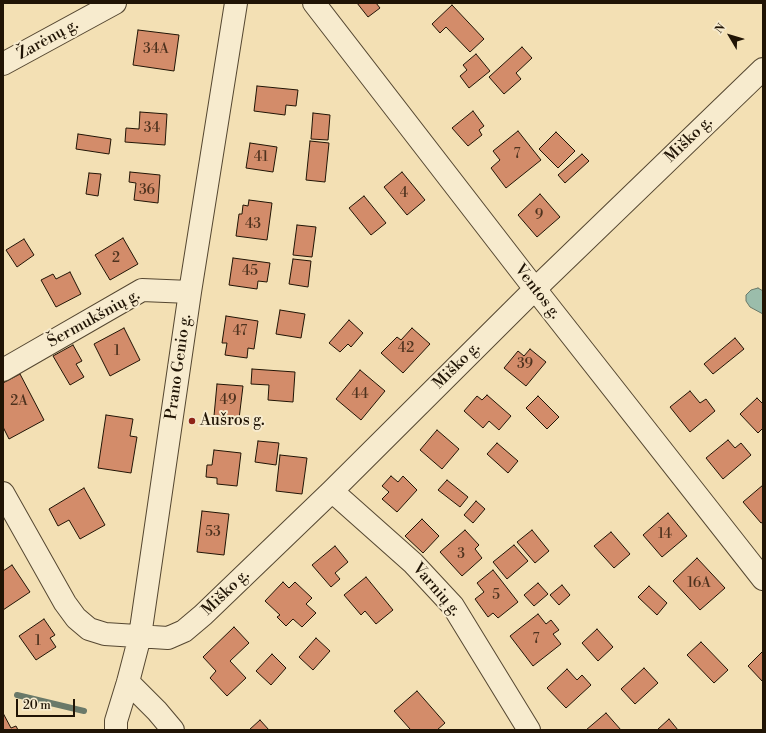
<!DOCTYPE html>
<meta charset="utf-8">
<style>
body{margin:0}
#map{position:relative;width:766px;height:733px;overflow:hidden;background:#f3e0b4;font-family:"Libre Bodoni",serif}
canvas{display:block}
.frame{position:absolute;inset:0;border:4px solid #201405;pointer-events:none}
.north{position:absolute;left:710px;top:16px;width:40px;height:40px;-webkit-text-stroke:3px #f7ebce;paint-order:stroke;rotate:308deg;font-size:11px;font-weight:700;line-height:16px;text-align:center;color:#201405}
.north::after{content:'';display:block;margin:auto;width:14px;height:18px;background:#201405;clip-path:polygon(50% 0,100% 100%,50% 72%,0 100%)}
.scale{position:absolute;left:16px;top:699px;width:59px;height:18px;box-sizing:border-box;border:2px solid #201405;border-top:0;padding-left:5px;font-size:12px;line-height:14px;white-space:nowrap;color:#201405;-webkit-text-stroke:3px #f7ebce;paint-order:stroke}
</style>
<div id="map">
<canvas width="766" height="733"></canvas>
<div class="frame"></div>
<div class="north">N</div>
<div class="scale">20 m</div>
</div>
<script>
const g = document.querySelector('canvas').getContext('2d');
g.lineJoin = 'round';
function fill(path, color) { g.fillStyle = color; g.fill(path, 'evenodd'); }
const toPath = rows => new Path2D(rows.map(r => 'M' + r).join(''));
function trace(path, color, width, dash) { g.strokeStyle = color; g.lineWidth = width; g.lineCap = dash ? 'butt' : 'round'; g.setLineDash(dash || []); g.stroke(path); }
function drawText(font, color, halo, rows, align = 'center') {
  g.font = font + ' "Libre Bodoni",serif'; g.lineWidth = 4; g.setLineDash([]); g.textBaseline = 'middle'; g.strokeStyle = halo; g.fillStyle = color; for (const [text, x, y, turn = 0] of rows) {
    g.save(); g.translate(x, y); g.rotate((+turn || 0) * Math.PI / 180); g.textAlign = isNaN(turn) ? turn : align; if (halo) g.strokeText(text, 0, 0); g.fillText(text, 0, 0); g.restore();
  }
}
const water = toPath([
 [758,288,763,291,763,314,750,307,746,301,746,295,751,290,758,288]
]);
fill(water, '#9bbdab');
trace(water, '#6a7969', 1);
trace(toPath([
 [17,695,84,711]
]), '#6a7969', 6);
const building = toPath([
 [357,3,376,3,380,8,368,17,357,3],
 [452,5,484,39,470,52,446,27,440,33,432,24,452,5],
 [138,30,179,35,174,71,133,65,138,30],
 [522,47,532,58,516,73,521,79,504,94,489,77,522,47],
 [476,54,490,71,469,88,460,76,467,70,463,65,476,54],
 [257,86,298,90,296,106,286,105,285,115,254,111,257,86],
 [473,111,484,126,479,130,482,135,468,146,452,128,473,111],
 [140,112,167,114,165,145,125,142,126,128,139,129,140,112],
 [313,113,330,115,328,140,311,139,313,113],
 [518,131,541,160,506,188,491,168,500,160,493,151,518,131],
 [556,132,575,151,558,168,539,149,556,132],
 [78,134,111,139,109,154,76,149,78,134],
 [310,141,329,143,325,182,306,180,310,141],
 [250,143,277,147,273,172,246,168,250,143],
 [582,154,589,161,565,183,558,175,582,154],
 [130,172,160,175,158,203,134,200,136,183,129,182,130,172],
 [402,172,425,200,407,215,384,187,402,172],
 [89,173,101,174,98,196,86,194,89,173],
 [540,194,560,217,537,237,518,215,540,194],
 [364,196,386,223,371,235,349,208,364,196],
 [249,200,272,203,267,240,236,236,239,214,242,214,243,205,248,206,249,200],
 [297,225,316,227,312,257,293,255,297,225],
 [123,238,138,264,110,280,95,255,123,238],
 [24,239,34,255,17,267,6,250,24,239],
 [233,258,270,263,267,282,258,281,257,289,229,285,233,258],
 [293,259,311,261,308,287,289,284,293,259],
 [70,272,81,294,56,307,41,280,53,274,56,279,70,272],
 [280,310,305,314,301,338,276,334,280,310],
 [226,316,258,321,254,349,248,348,247,358,225,355,227,343,222,343,226,316],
 [349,320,363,333,351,347,348,344,340,352,329,343,349,320],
 [124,328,140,360,110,376,94,344,124,328],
 [412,328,430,344,403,373,381,353,397,337,401,340,412,328],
 [735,338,744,349,713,374,704,364,735,338],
 [73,345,82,361,76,364,84,377,70,385,53,356,73,345],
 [530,349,546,362,526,386,504,368,518,351,524,356,530,349],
 [252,369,295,372,293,402,268,400,269,385,251,384,252,369],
 [360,370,385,391,361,420,336,399,360,370],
 [20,374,44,420,9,439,3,427,3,383,20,374],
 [217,384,243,386,239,419,214,416,217,384],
 [690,391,700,403,706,399,715,411,690,432,670,407,690,391],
 [487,395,511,416,499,430,489,421,483,428,464,411,477,396,482,400,487,395],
 [538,396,559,417,547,429,526,408,538,396],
 [757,398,763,404,763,428,758,433,740,414,757,398],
 [106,415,133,419,130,436,137,437,131,473,98,468,106,415],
 [437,430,459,449,442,469,420,450,437,430],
 [728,440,735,448,741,443,751,455,723,479,706,458,728,440],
 [258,441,279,443,276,465,255,462,258,441],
 [497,443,518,461,508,473,487,454,497,443],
 [214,450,241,453,237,486,217,484,217,478,206,477,207,465,212,465,214,450],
 [280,455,307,458,302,494,276,491,280,455],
 [391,476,398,482,403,476,417,490,397,512,382,499,389,492,382,486,391,476],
 [447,480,468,497,460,507,438,490,447,480],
 [763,485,763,522,761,523,743,502,763,485],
 [84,488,105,525,80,539,69,520,58,526,49,509,84,488],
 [476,501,485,509,473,523,464,515,476,501],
 [202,511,229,514,224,555,197,552,202,511],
 [668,513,687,536,662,557,643,535,668,513],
 [422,519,439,536,423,553,405,536,422,519],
 [465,530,479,545,475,549,482,558,462,576,440,552,465,530],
 [532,530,549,551,535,563,517,542,532,530],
 [611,532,630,554,614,568,594,546,611,532],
 [514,545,528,561,507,579,493,562,514,545],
 [335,546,348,562,335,573,340,579,331,587,312,565,335,546],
 [697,558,725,588,700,610,673,581,697,558],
 [12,565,30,592,3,610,3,571,12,565],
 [493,570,518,602,498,618,493,613,488,617,475,599,484,592,477,583,493,570],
 [366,577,393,610,376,624,365,611,361,615,344,595,366,577],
 [283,582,289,588,295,582,312,598,306,604,316,613,302,627,293,619,286,626,277,617,280,615,265,601,283,582],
 [538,583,548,594,534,606,524,595,538,583],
 [562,585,570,595,559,605,550,595,562,585],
 [649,586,667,603,657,615,638,597,649,586],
 [538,614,546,624,551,620,559,630,553,634,561,644,533,666,510,636,538,614],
 [44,619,55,635,50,638,56,647,36,660,19,636,44,619],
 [234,627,249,643,230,661,246,678,227,696,210,678,216,671,203,657,234,627],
 [597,629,613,647,598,661,582,643,597,629],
 [316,638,330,651,313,670,299,657,316,638],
 [701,642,728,670,714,683,687,655,701,642],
 [763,651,763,682,748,666,763,651],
 [272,654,286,668,271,685,256,671,272,654],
 [644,668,658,683,635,704,621,689,644,668],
 [567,669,577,680,582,675,591,685,566,708,547,688,567,669],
 [417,691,445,723,437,730,409,730,410,729,394,711,417,691],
 [3,713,11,728,16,726,18,730,3,730,3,713],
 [606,713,621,730,586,730,606,713],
 [669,719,678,730,657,730,669,719],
 [260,720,269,730,249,730,260,720]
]);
fill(building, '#d38c6a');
trace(building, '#201405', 1);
const minor = toPath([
 [314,3,535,289,763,579],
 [3,64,115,3],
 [3,370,142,290,190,292],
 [332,491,413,563,453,606,529,730],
 [3,493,65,603,76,618,89,629,105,634,168,638,184,631,203,615,332,491,535,289,763,69],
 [128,682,157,711,173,730],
 [116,730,116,721,128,682,140,636,190,292,236,3]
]);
trace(minor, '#554731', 24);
trace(minor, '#f7ebce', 22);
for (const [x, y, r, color] of [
 [192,421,4,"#8f2418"]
]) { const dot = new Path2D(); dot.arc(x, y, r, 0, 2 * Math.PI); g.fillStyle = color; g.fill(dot); trace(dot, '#f7ebce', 1.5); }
drawText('14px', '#4d321e', null, [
 ["34A",156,50],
 ["34",152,129],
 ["7",517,155],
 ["41",261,158],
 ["36",147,191],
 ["4",404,194],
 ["9",539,216],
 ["43",253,225],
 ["2",116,259],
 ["45",250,272],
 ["47",240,332],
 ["42",406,349],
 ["1",117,352],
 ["39",525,365],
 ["44",360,395],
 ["49",228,401],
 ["2A",19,402],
 ["53",213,533],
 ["14",665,535],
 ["3",461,555],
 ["16A",699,584],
 ["5",496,596],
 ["7",536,640],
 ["1",38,642]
]);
drawText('16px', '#201405', '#f7ebce', [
 ["Žarėnų g.",48,40,-29],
 ["Miško g.",689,140,-44],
 ["Ventos g.",537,292,52],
 ["Šermukšnių g.",94,319,-29],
 ["Miško g.",457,366,-45],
 ["Prano Genio g.",179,367,-82],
 ["Varnių g.",436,590,49],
 ["Miško g.",226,593,-44]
]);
drawText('16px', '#201405', '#f7ebce', [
 ["Aušros g.",200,421]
], 'left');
</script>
